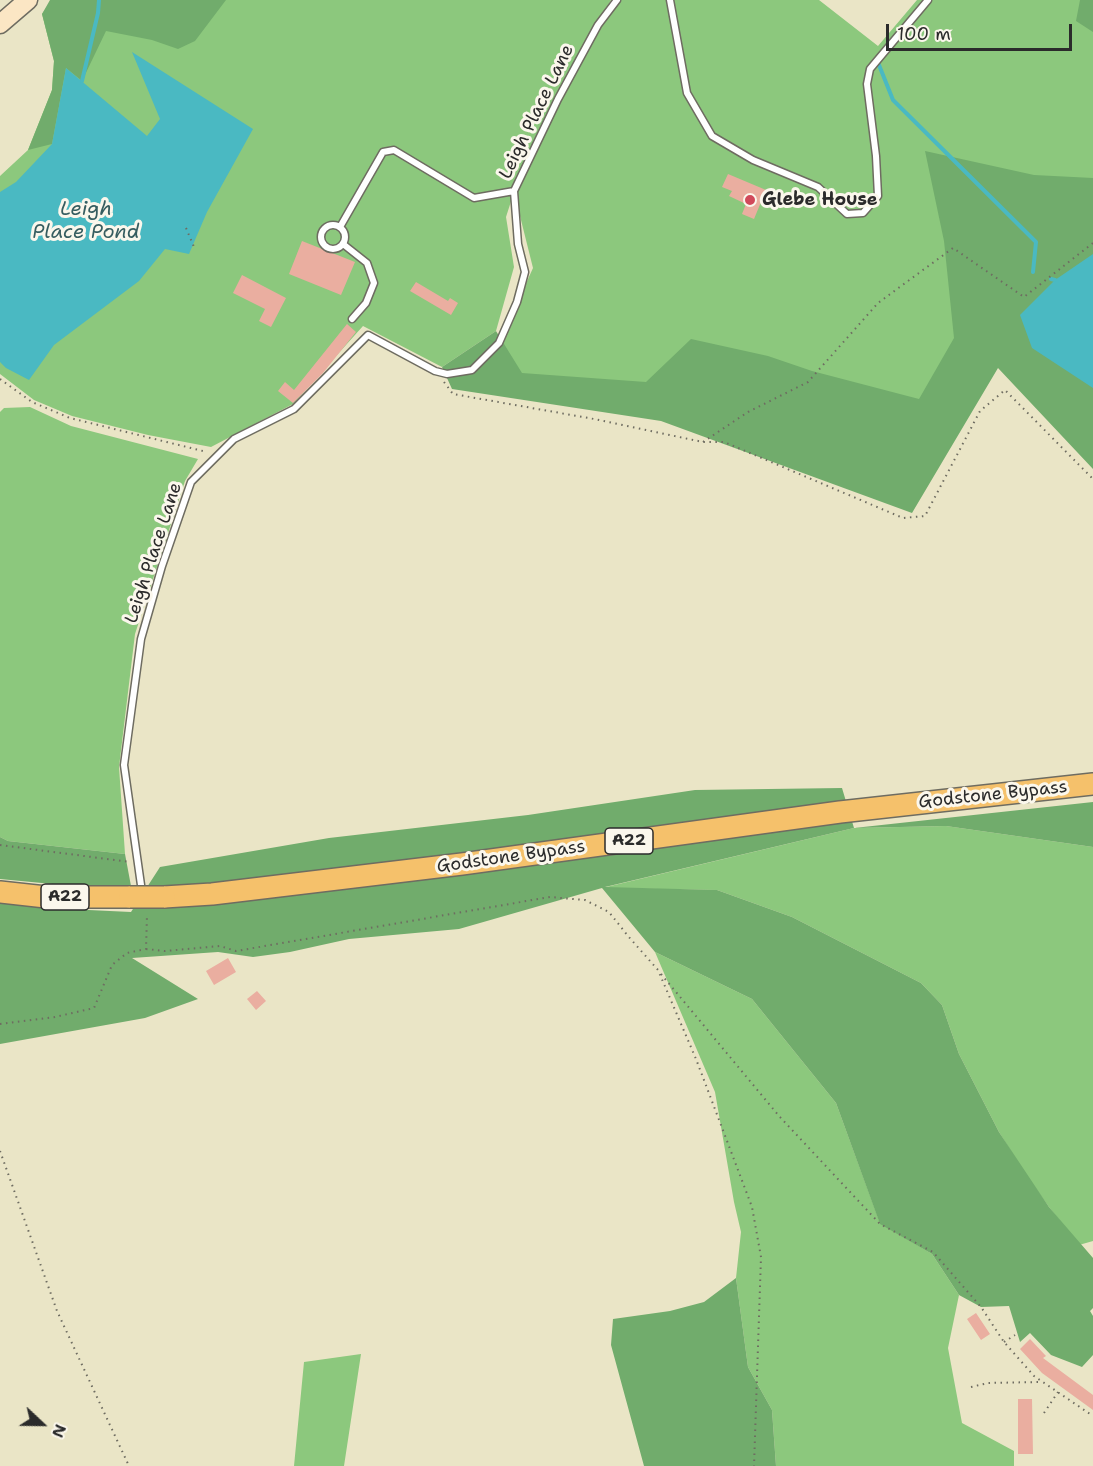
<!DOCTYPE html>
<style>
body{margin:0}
#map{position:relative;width:1093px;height:1466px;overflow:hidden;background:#eae5c6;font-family:"Shantell Sans",sans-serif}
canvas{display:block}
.north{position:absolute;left:12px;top:1394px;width:60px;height:60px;-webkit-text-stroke:4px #fbf7ec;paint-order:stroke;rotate:112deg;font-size:16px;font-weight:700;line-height:24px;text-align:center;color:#2b2b2b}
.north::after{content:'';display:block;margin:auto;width:21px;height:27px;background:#2b2b2b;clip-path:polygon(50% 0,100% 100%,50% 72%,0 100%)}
.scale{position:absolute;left:886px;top:24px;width:186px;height:27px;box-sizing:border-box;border:3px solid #2b2b2b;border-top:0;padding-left:8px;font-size:18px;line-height:21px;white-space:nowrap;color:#2b2b2b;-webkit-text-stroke:4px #fbf7ec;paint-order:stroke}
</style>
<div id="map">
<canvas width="1093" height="1466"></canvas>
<div class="north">N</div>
<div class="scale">100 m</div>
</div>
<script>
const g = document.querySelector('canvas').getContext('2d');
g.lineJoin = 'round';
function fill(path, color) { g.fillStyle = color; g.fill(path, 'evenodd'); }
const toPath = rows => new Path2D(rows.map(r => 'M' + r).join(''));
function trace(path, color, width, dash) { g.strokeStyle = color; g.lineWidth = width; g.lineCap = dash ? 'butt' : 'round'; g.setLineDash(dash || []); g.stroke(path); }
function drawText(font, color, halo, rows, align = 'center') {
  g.font = font + ' "Shantell Sans",sans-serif'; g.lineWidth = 6; g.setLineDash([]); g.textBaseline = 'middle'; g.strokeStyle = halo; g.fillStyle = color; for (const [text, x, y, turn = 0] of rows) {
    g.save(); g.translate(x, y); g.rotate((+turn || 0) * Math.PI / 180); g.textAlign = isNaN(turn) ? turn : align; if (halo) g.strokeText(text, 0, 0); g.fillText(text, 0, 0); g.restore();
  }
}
fill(toPath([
 [52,0,611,0,600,21,619,0,819,0,878,46,917,0,1093,0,1093,269,995,361,908,505,693,421,483,379,533,268,514,192,506,217,514,267,496,331,442,367,363,326,293,404,211,447,148,435,72,416,34,400,0,374,0,176,28,150,52,90,54,61,42,14],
 [30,407,71,426,198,459,185,481,135,634,119,767,125,854,8,841,0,837,0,412,4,408],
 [946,826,1093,847,1093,1241,1079,1245,1049,1207,1026,1175,999,1132,959,1054,942,1005,921,983,792,917,717,890,602,888,854,828],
 [655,952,752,999,836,1103,880,1223,932,1254,959,1295,948,1348,962,1423,1014,1451,1014,1466,776,1466,772,1410,748,1367,736,1278,741,1232,734,1202,715,1092],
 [361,1354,344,1466,294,1466,304,1362]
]), '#8cc87d');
fill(toPath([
 [50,0,226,0,195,41,178,49,152,40,106,31,82,81,66,68,52,144,28,150,52,90,54,61,42,14],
 [1080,0,1093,0,1093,32,1076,21],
 [925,151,1034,175,1093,178,1093,469,998,368,912,513,661,421,452,389,442,367,496,331,522,373,646,382,691,339,768,356,812,371,919,399,954,338,944,241],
 [842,788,854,828,1093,802,1093,847,946,826,854,828,605,887,717,890,792,917,921,983,942,1005,959,1054,999,1132,1049,1207,1093,1258,1093,1308,1090,1311,1093,1316,1093,1355,1082,1367,1051,1355,1030,1333,1020,1342,1009,1306,981,1307,959,1295,932,1254,880,1224,836,1103,752,999,655,952,602,888,459,929,349,939,290,952,253,957,218,952,132,958,198,999,145,1018,0,1044,0,903,46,908,131,912,160,867,329,838,528,815,695,790],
 [0,837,8,841,125,854,131,886,84,887,0,879],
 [736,1278,748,1367,772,1410,776,1466,644,1466,611,1345,613,1319,670,1311,704,1302]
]), '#71ac6c');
fill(toPath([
 [132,52,253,129,207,212,189,254,165,249,139,281,54,345,29,380,6,368,0,362,0,192,16,182,52,144,66,68,147,136,160,119],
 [1093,254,1093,388,1032,348,1020,315,1055,280]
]), '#4ab9c2');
trace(toPath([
 [879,65,893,100,1036,242,1033,272],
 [82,81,98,13,99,0],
 [1051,279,1055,280]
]), '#4ab9c2', 4);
fill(toPath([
 [728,174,766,190,754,219,742,214,746,204,729,196,732,191,722,187],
 [302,241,355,262,341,295,289,274],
 [242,275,286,298,271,327,259,321,265,309,233,293],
 [416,282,448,301,450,298,458,303,451,315,410,291],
 [347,324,356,332,323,373,293,403,278,391,285,382,294,390],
 [228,958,236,972,214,985,206,971],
 [257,991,266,1001,256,1010,247,999],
 [976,1313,990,1334,981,1340,967,1319],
 [1030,1339,1046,1356,1043,1358,1093,1395,1093,1410,1042,1373,1020,1349],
 [1018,1399,1032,1399,1033,1454,1018,1454]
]), '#eaaea0');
const service = toPath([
 [670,0,687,93,712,136,753,160,818,187,847,214,863,213,878,196,876,156,867,84,870,69,928,0],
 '321 237a12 12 0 1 1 24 0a12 12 0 1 1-24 0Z',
 [340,227,383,152,394,150,474,198,514,191],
 [343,244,367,263,374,283,366,303,352,319],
 [141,885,124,765,141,639,162,566,191,482,234,439,294,409,368,335,435,371,447,374,472,370,499,343,517,302,525,272,518,244,514,191,558,99,598,25,617,0]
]);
const secondary = toPath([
 [0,24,28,0]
]);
const trunk = toPath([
 [0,892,46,897,130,897],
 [164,897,212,894,462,864,840,812,1093,784]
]);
trace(service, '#6e6c61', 9);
trace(secondary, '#6e6c61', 21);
trace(trunk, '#6e6c61', 24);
trace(toPath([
 [186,228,194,247],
 [0,379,32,402,70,418,207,452],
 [444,382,453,394,594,419,703,442,724,442,903,518,925,516,980,411,1005,390,1093,479],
 [703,442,748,412,808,382,878,303,953,248,1024,297,1093,243],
 [0,845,130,862],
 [146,949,165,951,220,946,236,951,550,897,585,900,609,912,628,936,658,970,696,1059,752,1207,761,1257,754,1466],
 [661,974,779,1116,880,1224,933,1252,981,1307,1004,1342,1034,1376,1093,1416],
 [0,1024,55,1017,94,1008,112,965,127,953,146,949,147,915],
 [0,1151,57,1311,129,1466],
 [1004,1342,1015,1335],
 [971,1387,988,1383,1039,1382],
 [1044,1413,1058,1392]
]), '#6e6c61', 2, [1.5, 4.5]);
trace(service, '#fff', 6);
trace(secondary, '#fbe6c4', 18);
trace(trunk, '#f5c16b', 21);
const trunkBridge = toPath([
 [130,897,164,897]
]);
trace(trunkBridge, '#6e6c61', 24, []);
trace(trunkBridge, '#f5c16b', 21);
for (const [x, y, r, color] of [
 [750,200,6,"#d1495b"]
]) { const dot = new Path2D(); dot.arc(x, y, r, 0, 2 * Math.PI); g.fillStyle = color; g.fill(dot); trace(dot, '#fbf7ec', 2); }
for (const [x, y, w] of [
 [629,841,48],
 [65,897,48]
]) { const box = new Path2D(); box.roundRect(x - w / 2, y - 13, w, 26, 4.5); g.fillStyle = '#fbf7ec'; g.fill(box); trace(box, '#2b2b2b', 1.5); }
drawText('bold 16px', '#2b2b2b', null, [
 ["A22",629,841],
 ["A22",65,897]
]);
drawText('18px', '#2b2b2b', '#fbf7ec', [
 ["Leigh Place Lane",537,112,-64],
 ["Leigh Place Lane",154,553,-72],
 ["Godstone Bypass",993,795,-6],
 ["Godstone Bypass",511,857,-8]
]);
drawText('bold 18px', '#2b2b2b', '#fbf7ec', [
 ["Glebe House",762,200]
], 'left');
drawText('italic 20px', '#365d60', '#fbf7ec', [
 ["Leigh",86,210],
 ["Place Pond",86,233]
]);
</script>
